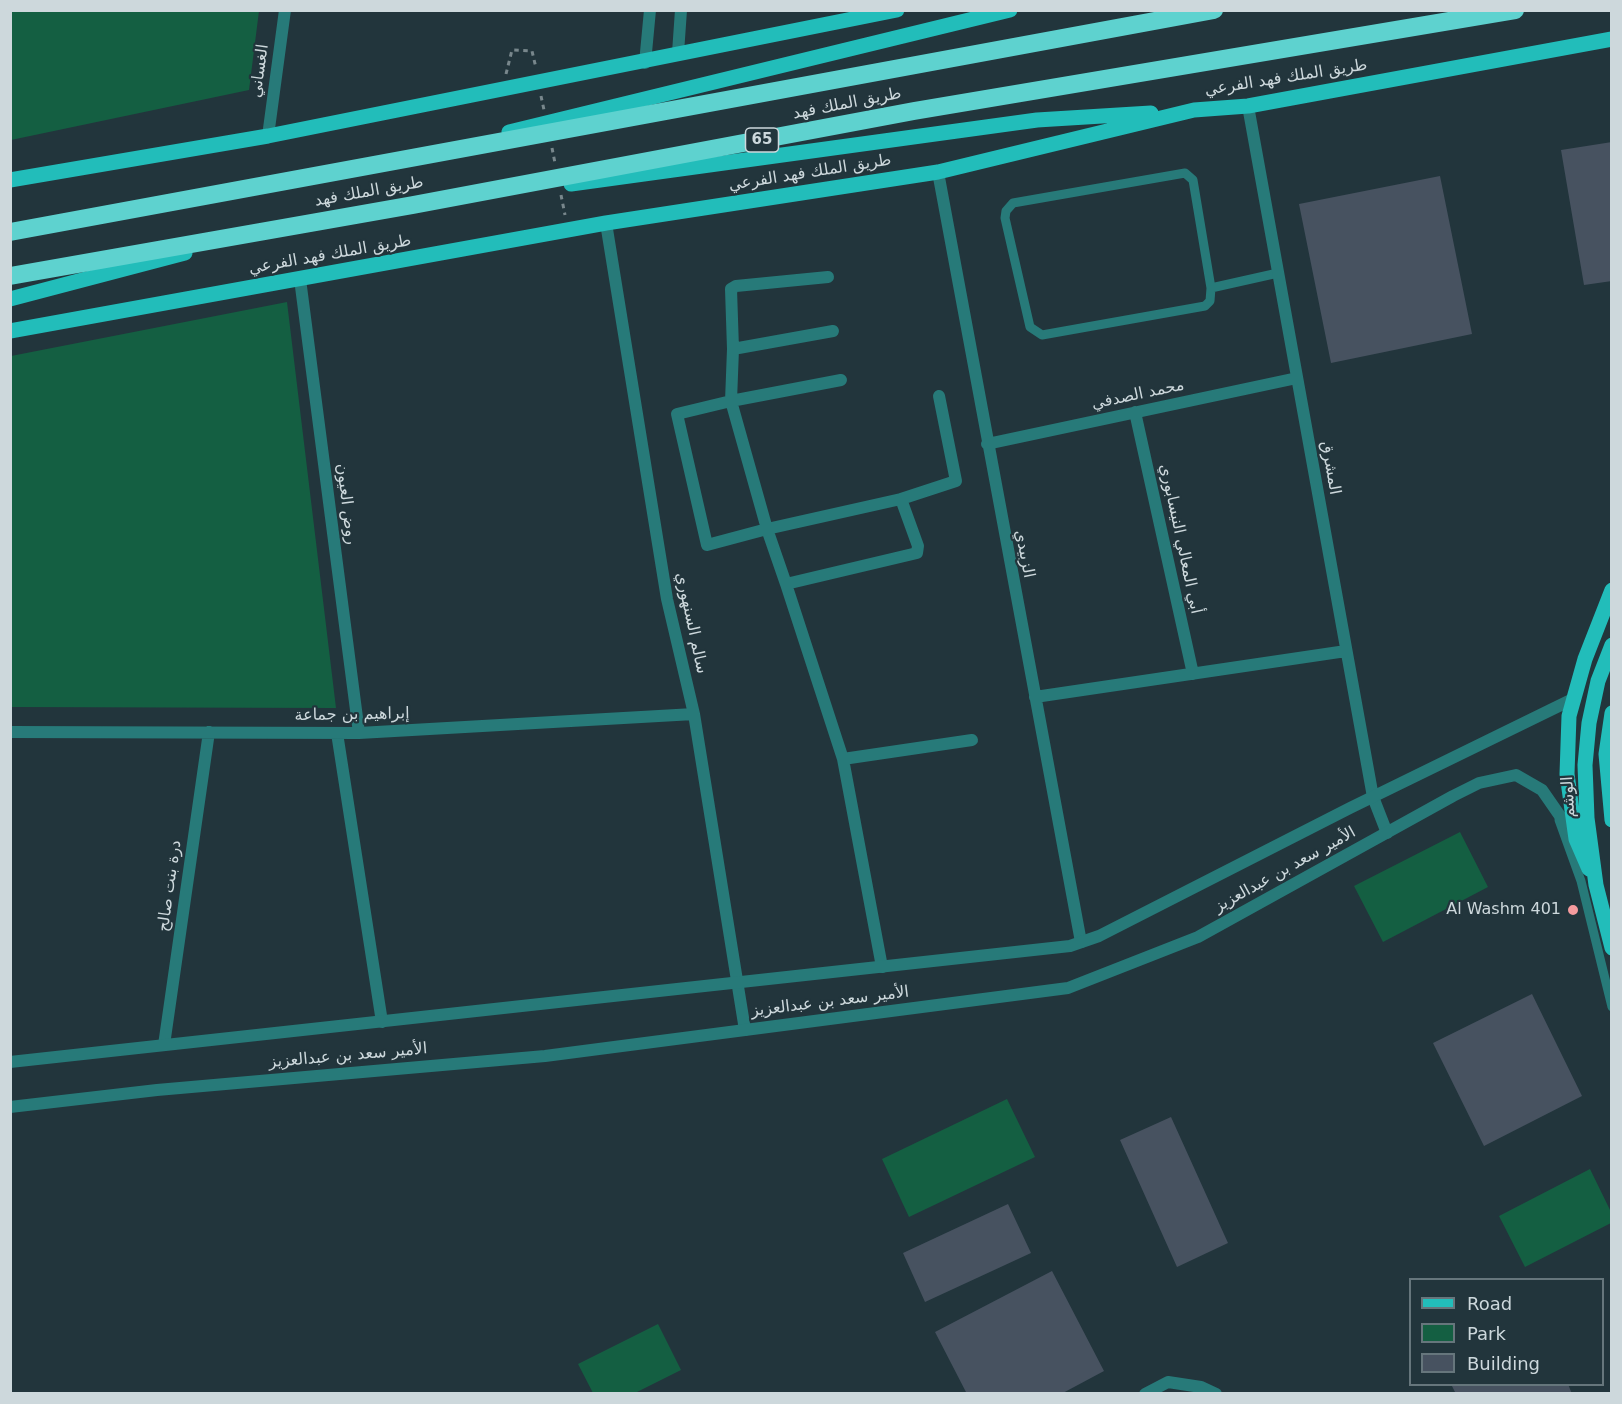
<!DOCTYPE html>
<meta charset="utf-8">
<style>
body{margin:0}
#map{position:relative;width:1622px;height:1404px;overflow:hidden;background:#22353c;font-family:"DejaVu Sans",sans-serif}
canvas{display:block}
.frame{position:absolute;inset:0;border:12px solid #cdd8dc;pointer-events:none}
.legend{position:absolute;left:1409px;top:1278px;width:195px;height:108px;box-sizing:border-box;background:#22353c;border:2px solid #66767c;margin:0;padding:8px 10px;list-style:none;font-size:18px;color:#cdd8dc}
.legend li{display:flex;align-items:center;gap:12px;height:30px}
.legend b{width:30px;border:2px solid #66767c}
</style>
<div id="map">
<canvas width="1622" height="1404"></canvas>
<div class="frame"></div>
<ul class="legend">
<li><b style="height:8px;background:#22bdba"></b>Road</li>
<li><b style="height:16px;background:#145f42"></b>Park</li>
<li><b style="height:16px;background:#475260"></b>Building</li>
</ul>
</div>
<script>
const g = document.querySelector('canvas').getContext('2d');
g.lineJoin = 'round';
function fill(path, color) { g.fillStyle = color; g.fill(path, 'evenodd'); }
const toPath = rows => new Path2D(rows.map(r => 'M' + r).join(''));
function trace(path, color, width, dash) { g.strokeStyle = color; g.lineWidth = width; g.lineCap = dash ? 'butt' : 'round'; g.setLineDash(dash || []); g.stroke(path); }
function drawText(font, color, halo, rows, align = 'center') {
  g.font = font + ' "DejaVu Sans",Cairo,sans-serif'; g.lineWidth = 4.5; g.setLineDash([]); g.textBaseline = 'middle'; g.strokeStyle = halo; g.fillStyle = color; for (const [text, x, y, turn = 0] of rows) {
    g.save(); g.translate(x, y); g.rotate((+turn || 0) * Math.PI / 180); g.textAlign = isNaN(turn) ? turn : align; if (halo) g.strokeText(text, 0, 0); g.fillText(text, 0, 0); g.restore();
  }
}
fill(toPath([
 [10,11,259,11,249,90,11,140],
 [287,302,336,708,11,707,11,356],
 [1460,832,1488,887,1383,942,1354,886],
 [1007,1099,1035,1157,909,1217,882,1159],
 [1590,1169,1611,1212,1611,1223,1525,1267,1499,1216],
 [658,1324,681,1370,635,1393,593,1393,578,1364]
]), '#145f42');
fill(toPath([
 [1612,142,1612,281,1584,285,1561,150],
 [1440,176,1472,334,1331,363,1299,204],
 [1532,994,1582,1096,1484,1146,1433,1043],
 [1171,1117,1228,1243,1177,1267,1120,1140],
 [1008,1204,1031,1253,925,1302,903,1253],
 [1052,1271,1104,1371,1061,1394,967,1394,935,1332],
 [1451,1384,1568,1384,1572,1394,1456,1394]
]), '#475260');
trace(toPath([
 [506,74,512,50,532,51,536,68],
 [541,96,544,110],
 [552,148,555,163],
 [561,195,565,215]
]), '#78878c', 3, [4.5, 4.5]);
trace(toPath([
 [1211,288,1193,180,1185,173,1013,203,1006,211,1005,218,1030,327,1042,335,1205,306,1210,301,1211,288,1278,273],
 [1559,820,1581,881,1612,1007]
]), '#277a79', 9);
trace(toPath([
 [1248,106,1373,797,1387,833],
 [268,136,285,10],
 [938,172,1081,942],
 [606,223,667,599,694,714,745,1030],
 [828,277,736,286,731,289,733,349,731,401,767,529,901,499,918,546,917,553,786,584,767,529,707,545,677,414,731,401,841,380],
 [300,279,359,733],
 [733,349,833,331],
 [1135,412,1193,674],
 [987,444,1297,378],
 [901,499,956,481,939,396],
 [786,584,843,759,882,967],
 [1035,697,1346,651],
 [10,732,359,733,694,714],
 [337,733,382,1022],
 [843,759,972,740],
 [164,1045,209,732],
 [1145,1394,1168,1382,1201,1387,1216,1394]
]), '#277a79', 12);
trace(toPath([
 [678,53,681,10],
 [645,63,650,10],
 [10,1062,1070,946,1099,936,1350,808,1573,699],
 [10,1107,157,1090,545,1056,1068,988,1198,937,1453,796,1479,783,1516,775,1542,790,1576,839]
]), '#277a79', 12);
trace(toPath([
 [509,132,1010,10],
 [10,180,268,136,897,10],
 [571,184,1037,120,1151,113],
 [10,299,185,253],
 [10,331,606,223,938,172,1194,110,1248,106,1612,39],
 [1612,645,1598,681,1589,723,1585,765,1587,818,1596,885,1612,948],
 [1612,713,1606,754,1612,820],
 [1589,869,1576,839,1567,774,1569,716,1585,659,1612,590]
]), '#22bdba', 15);
trace(toPath([
 [10,232,1214,10],
 [10,276,413,205,914,111,1515,10]
]), '#5ed2cf', 18);
for (const [x, y, r, color] of [
 [1573,910,6,"#f59b9e"]
]) { const dot = new Path2D(); dot.arc(x, y, r, 0, 2 * Math.PI); g.fillStyle = color; g.fill(dot); trace(dot, '#22353c', 2); }
for (const [x, y, w] of [
 [762,140,33]
]) { const box = new Path2D(); box.roundRect(x - w / 2, y - 12, w, 24, 4.5); g.fillStyle = '#22353c'; g.fill(box); trace(box, '#cdd8dc', 1.5); }
drawText('bold 15px', '#cdd8dc', null, [
 ["65",762,140]
]);
drawText('16px', '#cdd8dc', '#22353c', [
 ["الغساني",260,71,-82],
 ["طريق الملك فهد الفرعي",1286,78,-9],
 ["طريق الملك فهد",847,104,-11],
 ["طريق الملك فهد الفرعي",810,173,-9],
 ["طريق الملك فهد",369,192,-10],
 ["طريق الملك فهد الفرعي",330,255,-10],
 ["محمد الصدفي",1138,395,-12],
 ["المشرق",1330,468,80],
 ["روض العيون",346,504,83],
 ["أبي المعالي النيسابوري",1180,539,78],
 ["الزبيدي",1024,554,79],
 ["سالم السنهوري",691,623,78],
 ["إبراهيم بن جماعة",352,715,-1],
 ["الوشم",1569,797,-93],
 ["الأمير سعد بن عبدالعزيز",1285,870,-29],
 ["درة بنت صالح",170,886,-82],
 ["الأمير سعد بن عبدالعزيز",830,1002,-7],
 ["الأمير سعد بن عبدالعزيز",348,1056,-5]
]);
drawText('16px', '#cdd8dc', '#22353c', [
 ["Al Washm 401",1561,910]
], 'right');
</script>
